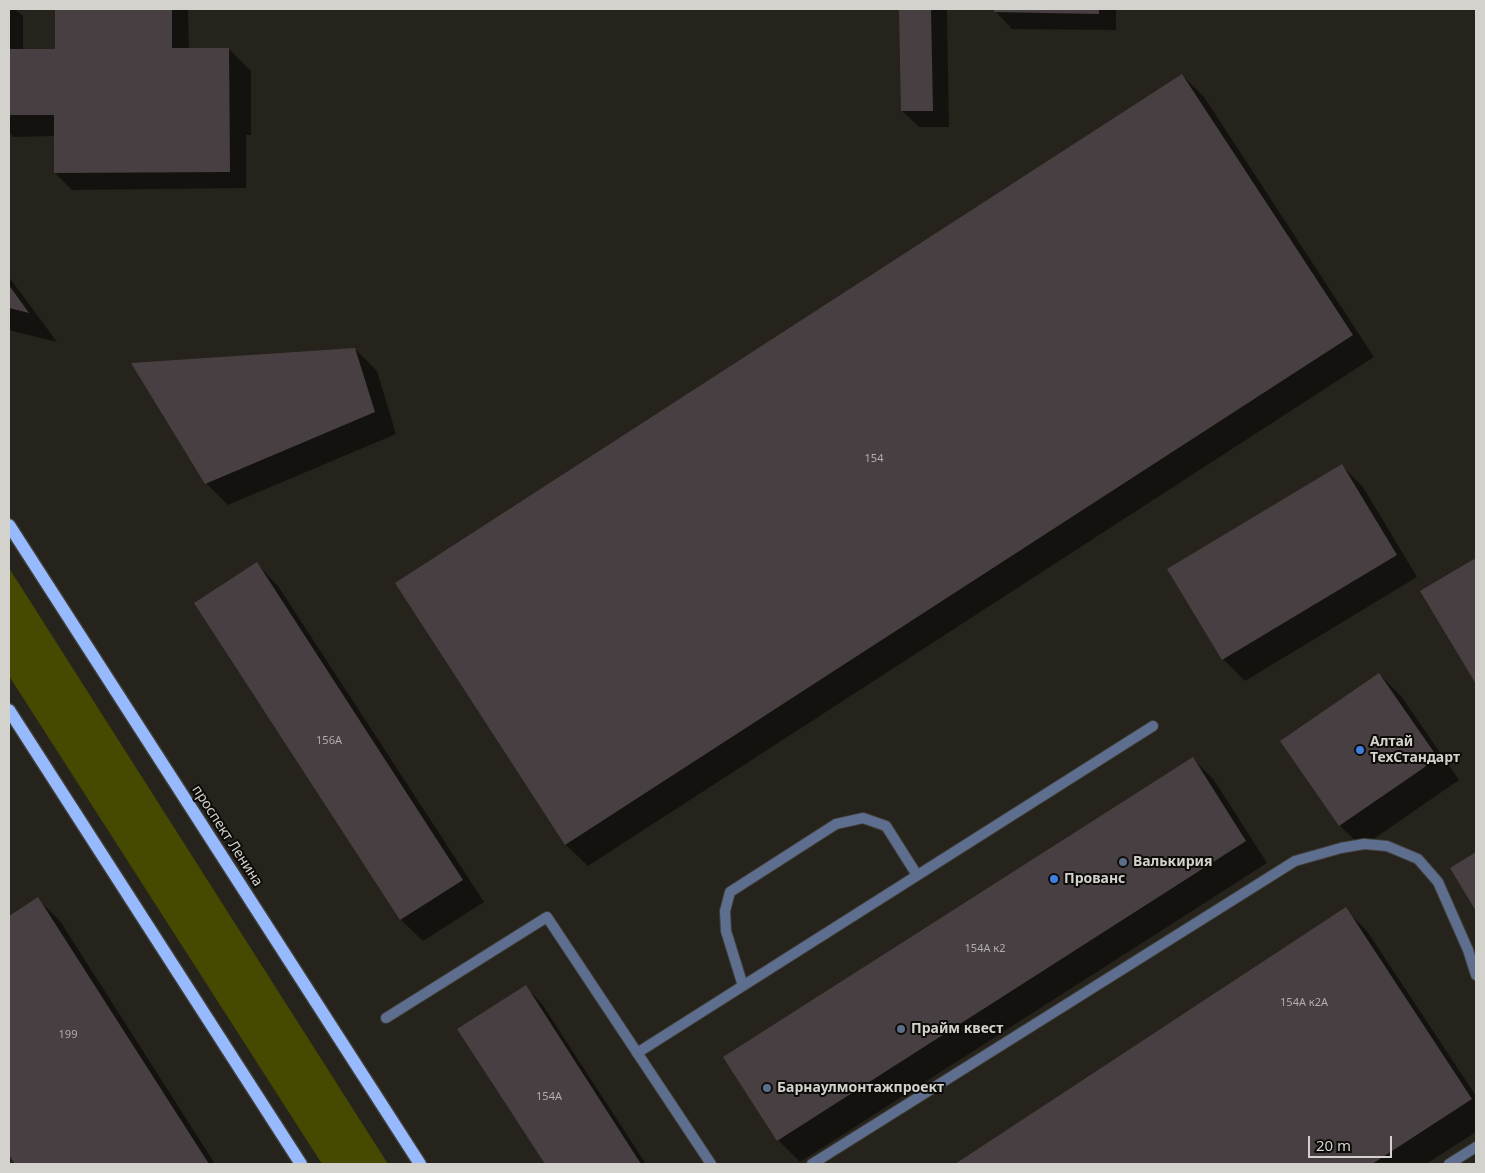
<!DOCTYPE html>
<meta charset="utf-8">
<style>
body{margin:0}
#map{position:relative;width:1485px;height:1173px;overflow:hidden;background:#25231c;font-family:"Noto Sans",sans-serif}
canvas{display:block}
.frame{position:absolute;inset:0;border:10px solid #d3d2cd;pointer-events:none}
.scale{position:absolute;left:1308px;top:1136px;width:84px;height:22px;box-sizing:border-box;border:2px solid #d3d2cd;border-top:0;padding-left:6px;font-size:15px;line-height:18px;white-space:nowrap;color:#d3d2cd;-webkit-text-stroke:4px #0d0c09;paint-order:stroke}
</style>
<div id="map">
<canvas width="1485" height="1173"></canvas>
<div class="frame"></div>
<div class="scale">20 m</div>
</div>
<script>
const g = document.querySelector('canvas').getContext('2d');
g.lineJoin = 'round';
function fill(path, color) { g.fillStyle = color; g.fill(path, 'evenodd'); }
const toPath = rows => new Path2D(rows.map(r => 'M' + r).join(''));
function trace(path, color, width, dash) { g.strokeStyle = color; g.lineWidth = width; g.lineCap = dash ? 'butt' : 'round'; g.setLineDash(dash || []); g.stroke(path); }
function drawText(font, color, halo, rows, align = 'center') {
  g.font = font + ' "Noto Sans",sans-serif'; g.lineWidth = 4; g.setLineDash([]); g.textBaseline = 'middle'; g.strokeStyle = halo; g.fillStyle = color; for (const [text, x, y, turn = 0] of rows) {
    g.save(); g.translate(x, y); g.rotate((+turn || 0) * Math.PI / 180); g.textAlign = isNaN(turn) ? turn : align; if (halo) g.strokeText(text, 0, 0); g.fillText(text, 0, 0); g.restore();
  }
}
fill(toPath([
 [9,568,388,1164,322,1164,9,676]
]), '#464900');
fill(toPath([
 [9,9,15,9,23,16,23,51,59,50,57,49,56,9,188,9,189,50,229,49,251,71,251,135,246,135,246,188,72,190,55,173,55,136,13,137,9,132],
 [900,9,947,9,949,127,919,127,902,111],
 [996,9,1116,9,1116,30,1012,29,996,12],
 [1182,75,1204,97,1374,357,588,866,566,845,396,584],
 [9,277,57,342,9,330],
 [355,349,377,371,396,434,228,505,206,483],
 [1341,465,1363,487,1417,577,1245,681,1223,659],
 [1474,560,1476,563,1476,681,1422,592],
 [257,564,278,586,484,902,423,941,401,920,196,604],
 [1379,674,1401,696,1459,780,1362,847,1340,826,1282,742],
 [1192,758,1214,780,1267,863,800,1162,778,1140],
 [1476,853,1476,908,1452,868],
 [38,899,60,921,215,1164,16,1164,9,1152,9,918],
 [1345,909,1367,931,1476,1096,1476,1132,1426,1164,957,1164],
 [526,987,542,1004,646,1164,546,1164,459,1030]
]), '#0007');
fill(toPath([
 [55,9,172,9,172,48,229,48,230,172,54,173,54,115,9,115,9,49,55,49],
 [899,9,931,9,933,111,901,111],
 [994,9,1099,9,1099,14,994,12],
 [1182,74,1353,335,565,845,395,583],
 [9,285,29,313,9,308],
 [355,348,375,412,205,484,131,363],
 [1342,464,1397,555,1222,660,1167,569],
 [1474,559,1476,562,1476,684,1420,591],
 [257,562,463,880,400,920,194,603],
 [1379,673,1438,758,1339,826,1280,741],
 [1193,757,1246,841,777,1141,723,1057],
 [1476,852,1476,911,1450,868],
 [38,897,209,1164,15,1164,9,1155,9,916],
 [1346,907,1472,1099,1372,1164,955,1164],
 [526,985,641,1164,545,1164,457,1029]
]), '#483f42');
const lane = toPath([
 [743,986,726,931,725,911,730,892,836,824,863,818,886,826,917,875],
 [386,1018,547,917,711,1164],
 [637,1053,1153,726],
 [812,1164,1295,861,1341,848,1364,844,1387,846,1418,859,1438,882,1468,950,1476,975],
 [1449,1164,1476,1147]
]);
const primary = toPath([
 [9,525,420,1164],
 [9,710,301,1164]
]);
trace(lane, '#413f38', 12);
trace(primary, '#413f38', 15);
trace(lane, '#5d6e8f', 10);
trace(primary, '#97baff', 12);
for (const [x, y, r, color] of [
 [1360,750,5,"#3f7fe0"],
 [1123,862,5,"#5c6f8a"],
 [1054,879,5,"#3f7fe0"],
 [901,1029,5,"#5c6f8a"],
 [767,1088,5,"#5c6f8a"]
]) { const dot = new Path2D(); dot.arc(x, y, r, 0, 2 * Math.PI); g.fillStyle = color; g.fill(dot); trace(dot, '#0d0c09', 2); }
drawText('11px', '#b0adaa', null, [
 ["154",874,459],
 ["156А",329,741],
 ["154А к2",985,949],
 ["154А к2А",1304,1003],
 ["199",68,1035],
 ["154А",549,1097]
]);
drawText('bold 14px', '#d3d2cd', '#0d0c09', [
 ["Алтай",1370,742],
 ["ТехСтандарт",1370,758],
 ["Валькирия",1133,862],
 ["Прованс",1064,879],
 ["Прайм квест",911,1029],
 ["Барнаулмонтажпроект",777,1088]
], 'left');
drawText('14px', '#d3d2cd', '#0d0c09', [
 ["проспект Ленина",227,836,57]
]);
</script>
